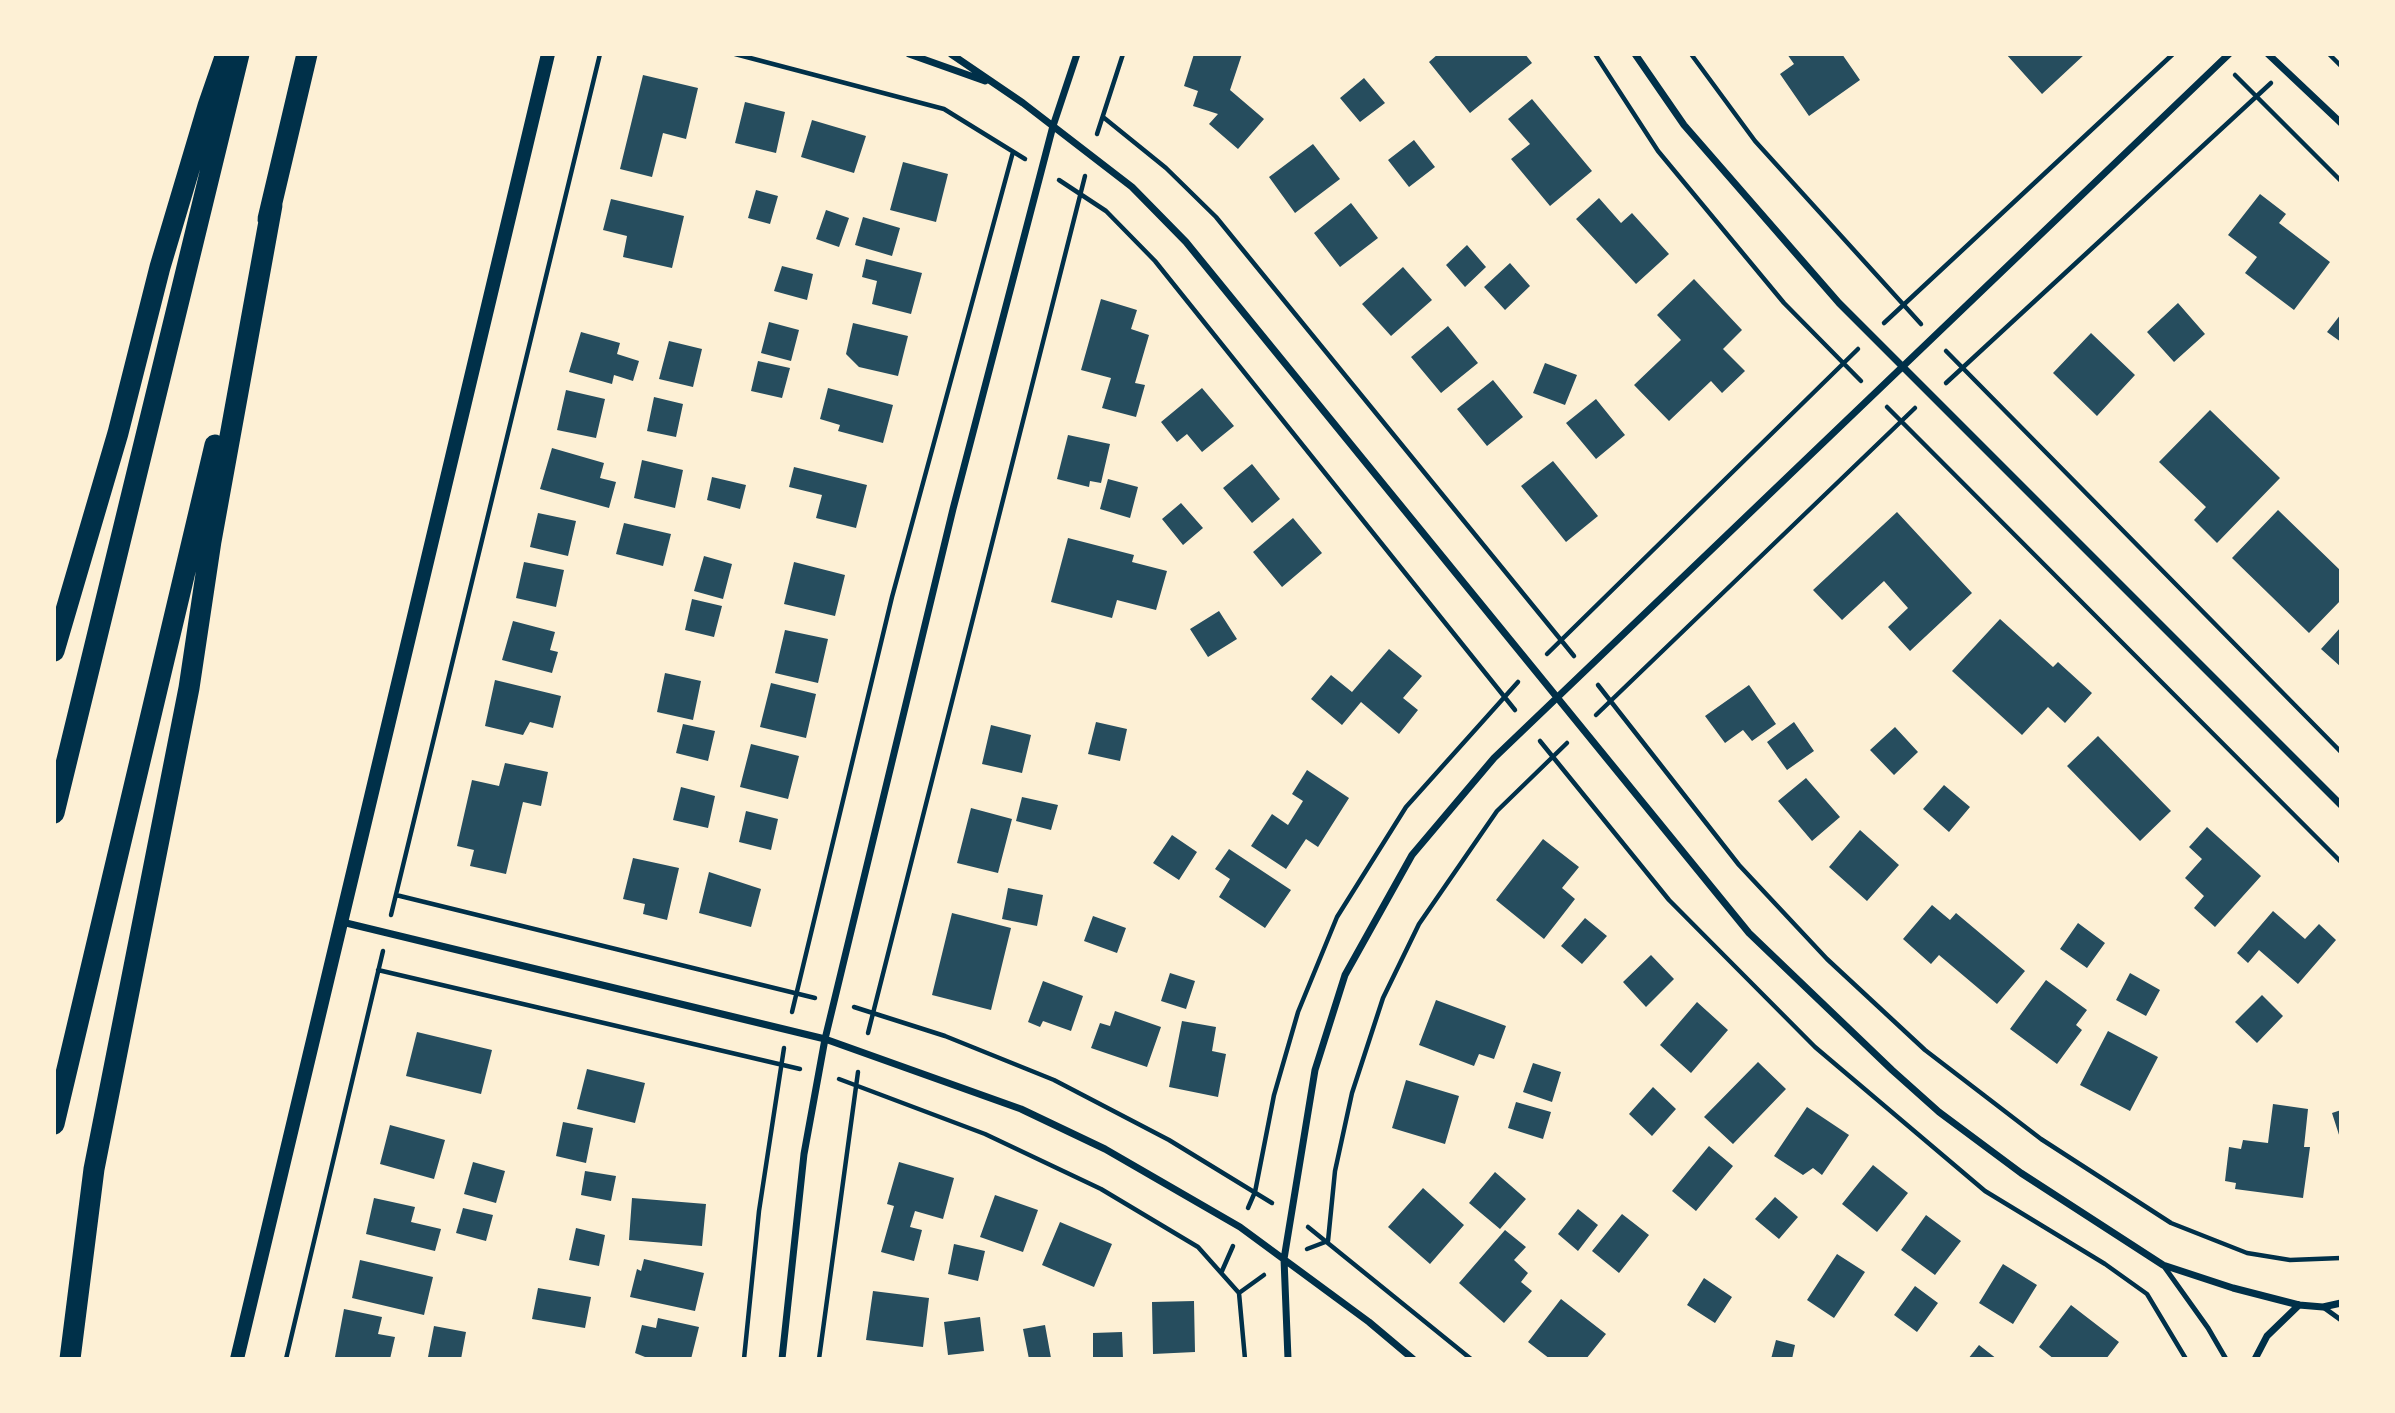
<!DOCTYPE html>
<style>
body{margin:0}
#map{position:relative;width:2395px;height:1413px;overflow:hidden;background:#fdf0d5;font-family:Commissioner,sans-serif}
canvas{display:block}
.frame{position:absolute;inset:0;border:56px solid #fdf0d5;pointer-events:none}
</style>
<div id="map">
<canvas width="2395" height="1413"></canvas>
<div class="frame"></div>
</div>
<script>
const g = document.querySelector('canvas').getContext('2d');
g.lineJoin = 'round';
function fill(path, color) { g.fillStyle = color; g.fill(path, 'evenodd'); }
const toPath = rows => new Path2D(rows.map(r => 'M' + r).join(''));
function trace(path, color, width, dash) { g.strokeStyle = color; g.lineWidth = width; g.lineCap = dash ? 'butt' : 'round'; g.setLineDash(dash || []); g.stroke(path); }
fill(toPath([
 [1194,54,1242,54,1230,90,1264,119,1238,149,1209,124,1218,114,1193,106,1198,91,1184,86],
 [1438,54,1525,54,1532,63,1470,113,1429,62],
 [1787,54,1842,54,1860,80,1809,116,1780,74,1794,64],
 [2006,54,2085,54,2042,94],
 [643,75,698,88,686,139,663,133,652,177,620,169],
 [1364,78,1385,103,1360,122,1340,98],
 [1532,99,1592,171,1550,206,1511,159,1530,144,1508,119],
 [745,102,785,112,776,153,735,143],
 [812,120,866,136,854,173,801,157],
 [1414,140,1435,167,1409,187,1388,160],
 [1313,144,1340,179,1295,213,1269,177],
 [903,162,948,174,936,222,890,210],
 [756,190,778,196,770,224,748,218],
 [2260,194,2286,214,2279,223,2330,262,2294,310,2245,273,2257,257,2228,235],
 [1599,198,1621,223,1632,213,1669,254,1636,284,1576,219],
 [611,199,684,216,672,268,623,257,627,236,603,230],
 [1351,203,1378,238,1340,267,1314,233],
 [826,210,849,218,839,247,816,239],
 [863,217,900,228,892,256,855,245],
 [1467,245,1486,267,1465,287,1446,265],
 [866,259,922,273,911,314,872,304,877,281,862,277],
 [1510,263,1530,286,1505,310,1484,287],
 [782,266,813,274,807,300,774,291],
 [1403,267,1432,300,1391,336,1362,304],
 [1694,279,1742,330,1723,349,1745,371,1722,393,1711,381,1669,421,1634,385,1681,340,1657,315],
 [1101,299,1137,310,1131,329,1149,335,1135,383,1145,385,1136,417,1102,408,1111,378,1081,370],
 [2178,303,2205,334,2174,362,2147,332],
 [2341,314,2341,342,2327,332],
 [769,322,799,330,791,361,761,353],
 [853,323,908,336,898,376,859,367,846,354],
 [1448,326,1478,363,1441,393,1411,357],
 [581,332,620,343,617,354,639,361,633,381,614,375,612,384,569,372],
 [2091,333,2135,375,2097,416,2053,373],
 [669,341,702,349,693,387,659,379],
 [758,361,790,368,782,398,751,391],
 [1545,363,1577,375,1565,405,1533,393],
 [1493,380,1523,417,1487,446,1457,409],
 [828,388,893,405,883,443,838,431,840,425,820,419],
 [1202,388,1234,426,1202,452,1187,434,1177,442,1161,422],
 [566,390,605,399,596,438,557,430],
 [654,397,683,404,676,437,647,431],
 [1596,399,1625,435,1596,459,1566,423],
 [2210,410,2280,478,2217,543,2194,520,2206,507,2159,462],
 [1068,435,1110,444,1101,483,1090,481,1089,487,1057,479],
 [552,448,604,463,600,478,616,482,609,508,540,489],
 [642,460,683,470,675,508,634,498],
 [1553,461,1598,516,1566,542,1521,486],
 [1252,464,1280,499,1252,523,1223,488],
 [794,467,867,485,856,528,816,518,822,495,789,487],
 [712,477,746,485,740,509,707,500],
 [1108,479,1138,487,1130,518,1100,509],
 [1181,503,1203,528,1183,545,1162,519],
 [2278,510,2341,571,2341,600,2309,633,2232,558],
 [1897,512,1972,593,1910,651,1888,627,1908,608,1884,581,1842,620,1813,590],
 [538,513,576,521,568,556,530,547],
 [1293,518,1322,553,1282,587,1253,552],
 [624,523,671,534,663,566,616,554],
 [1068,538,1134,555,1132,562,1167,571,1156,610,1117,600,1112,618,1051,602],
 [704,556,732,564,723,599,694,591],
 [524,562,564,570,556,607,516,598],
 [794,562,845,575,835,616,784,604],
 [692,599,722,606,714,637,685,630],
 [1219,611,1237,639,1208,657,1190,629],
 [2000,619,2053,667,2058,662,2092,693,2065,723,2048,707,2022,735,1952,671],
 [513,621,555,632,550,650,558,652,552,673,502,660],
 [2341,627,2341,667,2321,649],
 [785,630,828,639,818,683,775,673],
 [1389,649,1422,676,1403,698,1418,710,1399,734,1361,702,1342,725,1311,699,1331,675,1352,692],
 [665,673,701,681,693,720,657,712],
 [495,680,561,696,553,728,530,722,523,735,485,726],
 [771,683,816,694,806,738,760,727],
 [1749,685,1776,724,1752,741,1743,730,1725,743,1705,716],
 [1096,722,1127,729,1120,761,1088,754],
 [1794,722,1814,751,1787,770,1767,742],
 [683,724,715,731,708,761,676,753],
 [991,725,1031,735,1022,773,982,764],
 [1895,727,1918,752,1894,775,1870,750],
 [2098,736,2171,811,2140,841,2067,766],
 [751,744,799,756,788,799,740,787],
 [505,763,548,772,541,806,523,802,506,874,470,866,474,850,457,846,472,780,499,786],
 [1307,770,1349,798,1318,847,1306,839,1286,869,1251,846,1272,814,1288,825,1303,801,1292,794],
 [1806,778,1840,817,1812,841,1778,801],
 [1944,785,1970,807,1949,832,1923,809],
 [681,787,715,796,708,828,673,820],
 [1022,797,1058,805,1051,830,1016,821],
 [971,808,1012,819,998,873,957,863],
 [746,811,778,819,771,850,739,842],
 [2207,827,2261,876,2215,927,2194,908,2204,896,2185,878,2202,859,2189,847],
 [1860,830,1899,865,1867,901,1829,867],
 [1172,835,1197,852,1179,880,1153,863],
 [1543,839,1579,867,1562,888,1575,899,1544,939,1496,900],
 [1229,849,1291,890,1265,928,1219,897,1230,879,1215,869],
 [633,858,679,868,667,920,643,914,645,904,623,899],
 [709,872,761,889,751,927,699,913],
 [1008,888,1043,895,1037,926,1002,919],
 [1932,905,1950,920,1956,913,2025,971,1997,1004,1939,955,1931,964,1903,939],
 [2273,911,2305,939,2319,924,2336,940,2298,984,2259,950,2248,963,2237,953],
 [952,913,1011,928,991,1010,932,995],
 [1093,916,1126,928,1117,953,1084,941],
 [1585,918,1607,936,1582,964,1561,946],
 [2078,923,2105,943,2087,968,2060,949],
 [1651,955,1674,979,1646,1007,1623,982],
 [1170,973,1195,981,1186,1009,1161,1001],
 [2130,973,2160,990,2146,1016,2116,1000],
 [2046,980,2087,1010,2076,1025,2082,1030,2057,1064,2010,1029],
 [1043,981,1083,996,1071,1031,1043,1021,1040,1027,1028,1022],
 [2262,995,2283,1016,2257,1043,2235,1022],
 [1436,1000,1506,1026,1494,1059,1479,1054,1474,1066,1419,1045],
 [1697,1002,1728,1030,1691,1073,1660,1045],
 [1115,1011,1161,1027,1147,1067,1091,1048,1100,1023,1110,1026],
 [1182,1021,1216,1027,1212,1051,1226,1054,1218,1097,1169,1087],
 [2108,1031,2158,1057,2130,1111,2080,1085],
 [417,1032,492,1050,481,1094,406,1076],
 [1758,1062,1786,1089,1733,1144,1704,1117],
 [1533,1063,1561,1072,1552,1102,1523,1092],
 [587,1069,645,1083,635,1123,577,1109],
 [1406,1080,1459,1096,1445,1144,1392,1128],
 [1653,1087,1676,1109,1652,1136,1629,1114],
 [1516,1102,1551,1112,1543,1139,1508,1128],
 [2273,1104,2308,1109,2304,1147,2310,1147,2303,1198,2235,1189,2236,1183,2225,1181,2229,1147,2241,1149,2243,1140,2268,1143],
 [1807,1107,1849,1135,1822,1175,1813,1168,1803,1175,1774,1156],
 [2341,1110,2341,1138,2340,1138,2332,1113],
 [563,1122,593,1128,586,1163,556,1156],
 [390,1125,445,1140,434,1179,380,1164],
 [1709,1146,1733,1166,1696,1211,1672,1191],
 [473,1162,505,1171,496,1203,464,1194],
 [899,1162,954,1178,943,1219,915,1211,910,1227,922,1230,914,1261,881,1252,894,1206,887,1204],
 [1873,1165,1908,1193,1877,1232,1842,1204],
 [585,1171,616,1176,611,1201,581,1195],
 [1495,1172,1526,1199,1500,1229,1469,1203],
 [1423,1188,1464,1225,1430,1264,1388,1227],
 [995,1195,1038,1210,1023,1252,980,1237],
 [1775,1197,1798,1217,1779,1239,1755,1219],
 [374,1198,415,1207,411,1222,441,1229,435,1251,366,1234],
 [632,1198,706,1204,702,1246,629,1240],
 [463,1208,493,1215,486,1241,456,1233],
 [1578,1209,1598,1225,1578,1251,1558,1234],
 [1622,1214,1649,1235,1619,1273,1592,1251],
 [1926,1215,1961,1241,1935,1275,1901,1250],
 [1060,1222,1112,1244,1094,1287,1042,1265],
 [576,1228,605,1235,599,1266,569,1260],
 [1505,1230,1526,1247,1514,1260,1528,1273,1521,1282,1532,1291,1504,1323,1459,1283],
 [954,1244,985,1251,978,1281,948,1274],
 [1837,1254,1865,1272,1834,1318,1807,1300],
 [644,1259,704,1273,695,1311,630,1297,637,1269,641,1271],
 [360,1260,433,1277,424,1315,352,1298],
 [2003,1264,2037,1285,2013,1324,1979,1303],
 [1704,1278,1732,1297,1715,1323,1687,1305],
 [1915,1286,1938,1303,1917,1332,1894,1315],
 [538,1288,591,1297,585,1328,532,1319],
 [873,1291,929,1298,923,1347,866,1340],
 [1561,1299,1606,1334,1586,1359,1550,1359,1528,1342],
 [1194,1301,1195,1352,1153,1354,1152,1302],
 [2071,1305,2119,1342,2106,1359,2054,1359,2039,1347],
 [344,1309,382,1317,378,1334,395,1337,390,1359,335,1357],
 [980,1317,984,1351,948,1355,944,1322],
 [658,1318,699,1327,691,1359,650,1359,635,1353,642,1325,656,1328],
 [1045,1325,1051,1358,1029,1359,1023,1329],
 [434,1326,466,1332,461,1359,428,1357],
 [1122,1332,1123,1359,1093,1359,1093,1333],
 [1776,1340,1795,1345,1792,1359,1771,1359],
 [1979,1345,1997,1359,1968,1359]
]), '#264d5e');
trace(toPath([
 [735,54,944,109,1025,159],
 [1595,54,1658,151,1784,303,1861,381],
 [1691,54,1755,141,1921,324],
 [2329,54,2341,66],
 [2235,75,2341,181],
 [1103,117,1166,168,1216,217,1574,656],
 [1097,134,1123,54],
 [1059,180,1106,211,1155,261,1515,710],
 [1884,323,2173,54],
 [1946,351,2341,752],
 [1946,383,2271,83],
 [1887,407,2341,862],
 [1547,654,1858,349],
 [1598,685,1739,865,1827,959,1925,1050,2041,1139,2171,1223,2247,1253,2290,1260,2341,1258],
 [1596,715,1915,408],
 [1540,741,1669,900,1815,1047,1985,1191,2105,1264,2147,1294,2186,1359],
 [396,895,815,998],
 [391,915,600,54],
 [378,970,800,1069],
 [854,1007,945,1036,1054,1080,1169,1140,1272,1203],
 [792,1012,892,597,1013,152],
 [868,1033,1085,176],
 [839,1079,985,1134,1101,1189,1198,1247,1239,1293,1245,1359],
 [1248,1208,1255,1192,1274,1095,1298,1012,1337,917,1406,807,1518,682],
 [1308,1227,1471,1359],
 [1307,1249,1328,1241,1335,1171,1352,1093,1383,998,1419,924,1497,811,1567,743],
 [1222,1271,1233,1246],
 [1239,1293,1264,1275],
 [286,1359,383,951],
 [744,1359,759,1211,784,1048],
 [819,1359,858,1072]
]), '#003049', 4.5);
trace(toPath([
 [2163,1265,2208,1328,2226,1359],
 [2323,1307,2341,1320]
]), '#003049', 5);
trace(toPath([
 [909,54,985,81],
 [951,54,1023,103,1132,187,1186,242,1749,933,1892,1070,1939,1112,2021,1173,2163,1265,2233,1288,2299,1305,2323,1307,2341,1303],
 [1635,54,1684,125,1839,303,2341,805],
 [2268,54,2341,123],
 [342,922,825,1039,1021,1109,1105,1149,1240,1227,1369,1322,1413,1359],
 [782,1359,804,1154,825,1039,953,509,1053,126,1077,54],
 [1288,1359,1284,1259,1315,1070,1345,975,1412,855,1494,758,2229,54],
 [2255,1359,2267,1336,2299,1305]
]), '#003049', 7);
trace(toPath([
 [237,1359,548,54]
]), '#003049', 14);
trace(toPath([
 [268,219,307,54],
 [54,651,118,433,160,267,208,106,226,54],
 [54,813,239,54],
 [54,1124,215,445],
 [70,1359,94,1169,189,688,211,541,272,205]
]), '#003049', 21);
</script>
